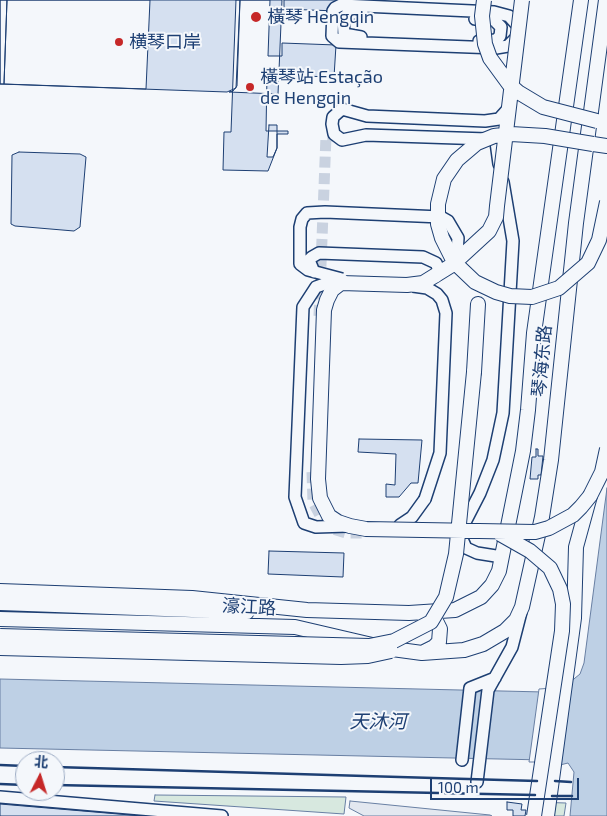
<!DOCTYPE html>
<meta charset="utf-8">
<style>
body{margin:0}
#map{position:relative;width:607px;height:816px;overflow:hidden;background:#f4f7fb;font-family:"Exo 2","Noto Sans SC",sans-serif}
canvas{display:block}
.north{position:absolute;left:15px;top:751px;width:50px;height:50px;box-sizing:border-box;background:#f4f7fb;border:1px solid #9eadc5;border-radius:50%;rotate:5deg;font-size:14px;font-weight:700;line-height:20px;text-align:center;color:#1d3f73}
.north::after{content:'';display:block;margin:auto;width:18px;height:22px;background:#c62828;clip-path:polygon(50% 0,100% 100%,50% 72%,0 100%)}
.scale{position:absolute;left:430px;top:778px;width:149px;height:22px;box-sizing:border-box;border:2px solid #1d3f73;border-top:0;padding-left:6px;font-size:15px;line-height:18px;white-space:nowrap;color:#1d3f73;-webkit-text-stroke:4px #f4f7fb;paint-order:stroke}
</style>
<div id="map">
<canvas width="607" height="816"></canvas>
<div class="north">北</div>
<div class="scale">100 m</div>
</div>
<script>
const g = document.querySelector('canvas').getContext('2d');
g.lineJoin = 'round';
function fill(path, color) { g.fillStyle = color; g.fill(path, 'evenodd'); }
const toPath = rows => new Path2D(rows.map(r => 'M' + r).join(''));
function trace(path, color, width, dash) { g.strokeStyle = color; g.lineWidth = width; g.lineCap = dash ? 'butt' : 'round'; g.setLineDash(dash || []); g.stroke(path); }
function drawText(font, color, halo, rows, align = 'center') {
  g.font = font + ' "Exo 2","Noto Sans SC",sans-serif'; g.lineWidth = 4; g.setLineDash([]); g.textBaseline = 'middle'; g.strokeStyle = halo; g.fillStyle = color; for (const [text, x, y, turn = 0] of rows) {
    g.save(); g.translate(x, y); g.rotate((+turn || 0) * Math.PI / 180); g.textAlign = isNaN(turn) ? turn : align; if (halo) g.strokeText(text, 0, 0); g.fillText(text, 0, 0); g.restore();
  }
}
const green = toPath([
 [155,795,346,797,344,814,154,801,155,795],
 [535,802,566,803,564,816,534,816,535,802]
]);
fill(green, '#d7e8df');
trace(green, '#687fa3', 1);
const parking = toPath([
 [350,801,490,815,492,816,364,816,349,808,350,801]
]);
fill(parking, '#e3e8f0');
trace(parking, '#687fa3', 1);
const water = toPath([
 [607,488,607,816,570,816,574,772,568,763,552,767,544,760,0,748,0,679,544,692,564,687,580,674,584,663,607,488]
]);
fill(water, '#bed0e5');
trace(water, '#687fa3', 1);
const pier = toPath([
 [554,688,544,762,529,762,539,689,554,688]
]);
fill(pier, '#f4f7fb');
trace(pier, '#687fa3', 1);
const building = toPath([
 [0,0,240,0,236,88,227,92,0,84,0,0],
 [0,0,7,0,4,84,0,84,0,0],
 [7,0,150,0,146,89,4,84,7,0],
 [236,0,270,0,268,56,282,56,282,43,336,45,334,77,267,75,266,131,277,131,277,148,268,171,223,170,224,132,231,132,236,0],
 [240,0,282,0,278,94,229,92,233,91,237,86,240,0],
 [284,0,337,0,337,11,284,9,284,0],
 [269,125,277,125,277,131,288,131,288,134,277,134,277,148,273,157,267,157,269,125],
 [19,152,80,154,86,157,80,227,74,231,15,226,11,224,12,155,19,152],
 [359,439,422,440,418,483,411,483,399,497,386,497,386,484,395,485,396,454,358,452,359,439],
 [536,449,538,449,538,456,543,456,541,475,538,475,538,479,530,479,532,457,536,457,536,449],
 [269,551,344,553,343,577,268,574,269,551],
 [507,802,522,804,521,810,526,810,525,816,513,816,513,810,507,810,507,802],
 [0,804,142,816,0,816,0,804]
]);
fill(building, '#d5e0f0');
trace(building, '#1d3f73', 1);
trace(toPath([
 [319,316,326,136,344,136],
 [312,472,313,502,323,521,333,529,346,533,364,533]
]), '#c9d2e0', 11, [11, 5.5]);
const minor = toPath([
 [475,19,494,20,501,27,500,36,496,40,479,41],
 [361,37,344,34,343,18,349,13,362,13],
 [517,37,508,46,496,48,339,42,332,36,333,11,335,8,341,5,494,12,509,16,518,26],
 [496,142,499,164],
 [400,525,412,517,425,499],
 [502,557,477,553,466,548,461,537,462,528,480,493,493,460,503,413,513,241,503,182],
 [462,760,470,688,495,678],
 [477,782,488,690,512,647,521,612],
 [0,797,222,816]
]);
const major = toPath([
 [593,144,607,146],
 [474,372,478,304],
 [0,591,192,598,307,610,409,613,455,610,481,597,492,585,499,571,523,451,528,410,534,333,581,0],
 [0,603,247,612],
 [0,619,295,627,385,648,422,653,434,647,439,642,440,629,436,621,423,615],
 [422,653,464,650,483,644,505,631,516,620,522,607,542,517,551,460,576,223,606,0],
 [547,816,574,618,576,547,590,496]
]);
trace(minor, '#1d3f73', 14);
trace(major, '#1d3f73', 16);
trace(minor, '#f4f7fb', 11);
trace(major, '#f4f7fb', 14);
const minorBridge = toPath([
 [487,139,366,135,342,140,334,134,332,124,333,117,342,109,367,116,485,121,499,119,508,109],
 [314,272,309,260,312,257,319,253,423,257,436,263,439,270,436,277],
 [342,279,308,270,300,264,300,227,302,219,307,213,325,212,441,217,448,221,458,238,457,252,452,264],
 [341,283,330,282,316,287,303,307,295,497,304,523,316,527,348,526],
 [413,286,427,288,437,294,442,300,446,313,440,453,425,499]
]);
const majorBridge = toPath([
 [484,0,482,16,485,44,490,58,509,84,518,92,543,107,597,121],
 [522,0,497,206,496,217,489,231,452,265,423,283,407,285,341,283,332,290,327,300,324,310,318,479,320,498,329,516,338,522,350,526,366,529,535,532,549,528,573,515,581,507,590,496,602,472,607,449],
 [593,144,545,136,511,134,494,136,477,143,457,160,444,179,438,204,438,224,442,238,454,262,475,282,496,292,510,296,532,297,559,288,588,263,599,240,607,202],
 [500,534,530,551,550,568,560,589,563,604,562,631,534,816],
 [0,636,369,646,394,641,431,622,446,597,456,554,474,372],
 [0,648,341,657,368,656,391,651]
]);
trace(minorBridge, '#1d3f73', 14, []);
trace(majorBridge, '#1d3f73', 16, []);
trace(minorBridge, '#f4f7fb', 11);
trace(majorBridge, '#f4f7fb', 14);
trace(toPath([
 [0,765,25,766],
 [55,767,537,781],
 [555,781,571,782],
 [0,784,25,785],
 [55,785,535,795],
 [552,796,572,796]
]), '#1d3f73', 2.5);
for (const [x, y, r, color] of [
 [256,17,6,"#c62828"],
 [119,42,5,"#c62828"],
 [250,87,5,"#c62828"]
]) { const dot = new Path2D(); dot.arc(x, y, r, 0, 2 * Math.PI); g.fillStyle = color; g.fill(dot); trace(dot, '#f4f7fb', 2); }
drawText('18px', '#1d3f73', '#f4f7fb', [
 ["橫琴 Hengqin",267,17],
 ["横琴口岸",129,42],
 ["橫琴站 Estação",260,77],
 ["de Hengqin",260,98]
], 'left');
drawText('18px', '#1d3f73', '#f4f7fb', [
 ["琴海东路",542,361,-85],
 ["濠江路",249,607,3]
]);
drawText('italic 19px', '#1d3f73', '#f4f7fb', [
 ["天沐河",378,722]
]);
</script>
